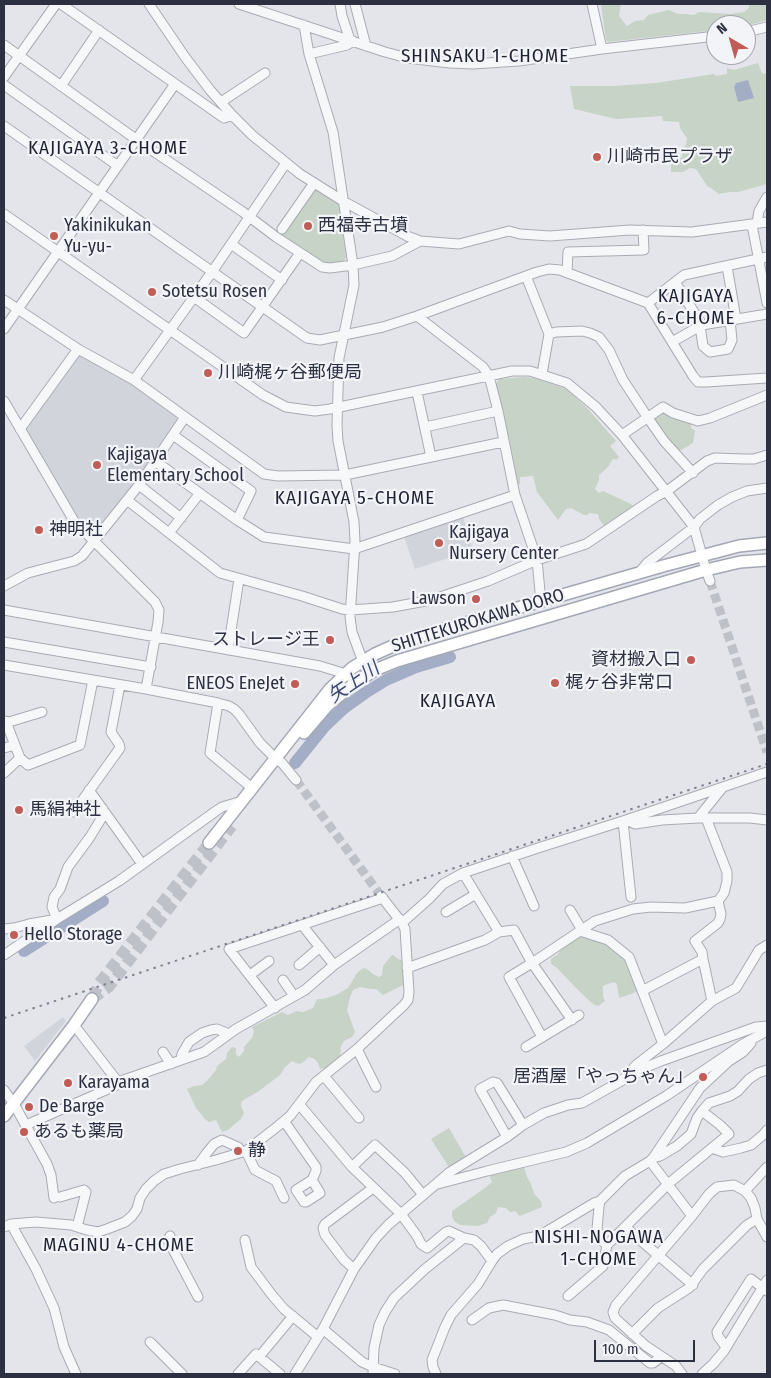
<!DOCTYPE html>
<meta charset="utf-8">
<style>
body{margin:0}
#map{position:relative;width:771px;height:1378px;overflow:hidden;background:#e4e5ea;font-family:"Fira Sans Condensed",sans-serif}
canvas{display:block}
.frame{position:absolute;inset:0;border:5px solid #2d3041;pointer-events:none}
.north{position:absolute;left:706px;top:15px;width:50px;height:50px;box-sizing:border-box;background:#f3f4f8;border:1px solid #a4a6af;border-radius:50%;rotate:322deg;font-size:14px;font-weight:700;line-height:20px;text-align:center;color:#2d3041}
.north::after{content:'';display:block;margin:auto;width:18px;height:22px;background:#c15d57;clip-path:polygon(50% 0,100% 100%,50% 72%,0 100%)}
.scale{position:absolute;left:594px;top:1340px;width:101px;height:22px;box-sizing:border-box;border:2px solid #2d3041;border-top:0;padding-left:6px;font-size:15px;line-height:18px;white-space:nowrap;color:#2d3041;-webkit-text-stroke:4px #f3f4f8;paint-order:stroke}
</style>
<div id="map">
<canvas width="771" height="1378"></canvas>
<div class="frame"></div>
<div class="north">N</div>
<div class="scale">100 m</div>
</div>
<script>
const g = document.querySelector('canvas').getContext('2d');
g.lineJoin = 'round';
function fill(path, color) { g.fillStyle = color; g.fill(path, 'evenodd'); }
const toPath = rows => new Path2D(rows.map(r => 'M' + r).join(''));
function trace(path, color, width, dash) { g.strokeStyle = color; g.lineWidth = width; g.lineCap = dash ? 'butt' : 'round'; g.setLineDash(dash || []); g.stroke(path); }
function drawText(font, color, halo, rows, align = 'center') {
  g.font = font + ' "Fira Sans Condensed","Noto Sans JP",sans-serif'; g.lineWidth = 4.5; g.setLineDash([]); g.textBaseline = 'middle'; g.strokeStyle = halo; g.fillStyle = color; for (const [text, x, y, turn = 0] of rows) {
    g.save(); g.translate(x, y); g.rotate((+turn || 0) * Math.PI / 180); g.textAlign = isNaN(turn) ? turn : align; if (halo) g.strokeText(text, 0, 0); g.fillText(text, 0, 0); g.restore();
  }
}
fill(toPath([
 [81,354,127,381,176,416,178,422,122,500,96,532,92,532,76,515,26,431,36,414,75,359],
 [463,517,473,550,415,569,404,537],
 [63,1017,66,1021,35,1061,24,1046]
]), '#d2d4dc');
fill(toPath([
 [601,4,621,4,619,16,627,26,635,21,644,20,648,15,669,10,678,14,685,14,694,15,699,12,730,14,744,12,748,9,750,4,767,4,767,20,746,26,716,25,716,30,608,42,606,40],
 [758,63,762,73,767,74,767,184,738,192,729,192,719,194,711,188,708,187,696,169,690,168,683,172,671,172,671,166,674,158,682,158,683,149,686,145,687,138,681,130,679,122,663,121,662,116,616,119,574,109,570,86,613,86,656,83,714,74,716,76,727,74,727,68,734,70],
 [315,185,339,201,346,257,343,262,323,264,280,236],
 [524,377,534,378,566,389,587,408,616,441,610,446,619,457,616,460,613,459,608,467,599,475,599,480,595,489,599,493,603,491,631,504,634,507,605,527,599,519,598,514,589,513,588,515,584,515,571,508,566,509,558,520,537,492,533,476,520,477,520,484,516,485,496,384,499,379],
 [661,412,691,422,691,428,695,431,693,443,678,452,654,421,654,417],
 [579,937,593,939,607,943,625,958,630,969,637,992,619,998,617,985,615,982,608,984,603,986,603,997,605,1001,598,1006,593,1004,578,990,557,968,551,964,551,959,557,955,562,949],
 [393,955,398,959,403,960,403,985,383,995,376,989,371,989,360,987,353,990,350,997,347,1010,355,1032,352,1037,344,1041,341,1046,340,1058,326,1068,320,1069,318,1063,315,1059,309,1057,302,1063,299,1064,292,1061,285,1067,280,1075,259,1091,242,1101,241,1106,244,1113,241,1119,228,1130,222,1132,216,1120,209,1122,206,1120,196,1108,187,1089,194,1086,202,1085,207,1081,216,1070,217,1066,226,1059,227,1053,232,1047,236,1048,236,1054,239,1057,244,1051,244,1047,252,1038,254,1031,252,1027,282,1012,288,1015,297,1011,303,1012,313,1008,317,999,323,999,336,995,348,988,357,973,363,968,367,969,373,974,379,977,382,975,383,966,391,956],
 [449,1128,467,1159,450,1169,431,1139],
 [521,1166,524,1167,527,1177,530,1182,535,1195,541,1201,542,1207,520,1216,515,1211,510,1212,506,1208,498,1207,496,1213,490,1217,487,1223,478,1226,460,1225,454,1221,452,1216,452,1211,485,1188,492,1182,488,1173]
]), '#c7d3c6');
fill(toPath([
 [748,80,754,98,738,102,734,87,736,83]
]), '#a3adc6');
trace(toPath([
 [295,763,324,727,344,708,365,693,386,680,416,667,450,657],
 [24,951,103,901]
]), '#a3adc6', 12);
trace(toPath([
 [710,581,767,752],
 [296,780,381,896]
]), '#bfc1c8', 9, [9, 4.5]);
trace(toPath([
 [93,998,99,983,209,843],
 [92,999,109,987,232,826]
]), '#bfc1c8', 11, [11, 5.5]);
const minor = toPath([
 [61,4,224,118,232,115],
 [149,4,185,57,210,90,232,115,252,135,300,174,343,201,407,236,420,241,459,244,509,231,520,234,550,236,630,230,692,232,767,222],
 [239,4,385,52,407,58,450,63,473,64,519,61,602,49,716,36],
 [340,4,342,16,350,40],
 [355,4,366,46],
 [592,4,602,49],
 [304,25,309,54,333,132,353,265,354,285,339,358,337,425,338,441,354,522,355,542,350,617,352,632,363,662],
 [746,32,767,27],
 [4,45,137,140,243,212,276,237,322,267,330,268,353,265,392,256,420,241],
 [309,54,347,45,353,41],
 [4,77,56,4],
 [4,85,118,166],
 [61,86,99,30],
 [221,102,265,73],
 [4,126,307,338,320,340,383,327,417,316,537,272,549,269,560,270,648,303,693,376,698,382,706,382,767,378],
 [4,214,263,395,286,407,315,411,330,409,512,371,530,371,567,383,596,407,622,435,694,527,706,570,710,581],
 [757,223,759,211,767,197],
 [752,225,767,303],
 [282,229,314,183],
 [231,244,282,280],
 [727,266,736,319],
 [567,273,568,252,644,250,643,230],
 [526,276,549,334,542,374],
 [675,282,702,325],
 [194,297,244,333,300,253],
 [4,300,78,349,134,380,264,474,278,476,345,475,503,442],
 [648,303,684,275,767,257],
 [417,316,483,367,489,376,498,411,515,495,537,560,541,602],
 [700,326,703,346,710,352,728,349,732,340,730,320],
 [4,329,175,84],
 [549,334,556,332,582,331,590,333,599,337,609,350,623,380,648,418,664,441,693,473],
 [672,342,702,325,767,314],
 [134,380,212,272,286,163],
 [417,392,431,457],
 [4,401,74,521,155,602,159,610,158,622,146,689],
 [425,427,498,411],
 [20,429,78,349],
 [173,435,251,491,237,520],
 [622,435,663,407,673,413,698,421,710,418,767,395],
 [155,461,237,520,264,537,354,549,515,495],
 [139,485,181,518],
 [127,500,220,573,302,596,342,609,350,610,393,607,431,600,488,581,537,560,586,544,657,496,667,491,707,461,715,458,744,459,754,459,767,455],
 [169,533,200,493],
 [638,574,647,563,694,527,700,519,718,505,732,497,747,491,767,488],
 [4,586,28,573,74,561,82,556,139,485,185,417],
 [4,610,320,666,346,674,350,677],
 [4,642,151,667],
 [228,650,239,579],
 [4,665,146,689,218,703,229,706,234,709,239,714,260,743,275,758,282,763,296,780],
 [218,703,210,753,252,788],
 [4,721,9,722,42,712],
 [6,722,20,758,28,765,80,745,93,680],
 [4,748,15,745],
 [4,773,20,758],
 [89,790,142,864],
 [74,812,120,748,119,744,111,732,120,685],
 [698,818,723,787],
 [627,820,635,824,662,820,698,818,750,818,767,820],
 [623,821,631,897],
 [512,856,534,906],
 [463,873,499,932],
 [381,896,402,923,429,899,443,884,463,873,541,847,623,821,767,772],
 [570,910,582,930],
 [446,912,476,894],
 [57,919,52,907,54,897,60,889,68,867,90,837,101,819,103,809],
 [302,925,334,965],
 [4,929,14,928,29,924,52,920],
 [580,931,608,940,629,957,663,1044],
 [4,955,57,919,119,881,216,811,222,807,242,801],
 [703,959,702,952,695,941,718,923,720,919,721,914,718,901],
 [299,965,320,947],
 [407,968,485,940,499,932,514,930,532,963,595,921,633,909,651,907,685,908,718,901,724,893,727,881,727,872,706,818],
 [250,975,269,961],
 [283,980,294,996],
 [642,991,703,959,712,1001],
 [275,1008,229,949,383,898],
 [74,1025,118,1082],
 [542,1037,509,977,532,963,572,1020],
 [526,1047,579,1015],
 [357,1049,376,1087],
 [163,1052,171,1064],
 [181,1060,182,1054,189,1042,202,1033,211,1030,217,1029,229,1034],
 [324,1076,359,1118],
 [630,1077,644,1068,661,1061,756,1027,767,1026],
 [4,1090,14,1104,47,1164,51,1175,54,1198],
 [299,1104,352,1167,401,1214,417,1236,421,1244,427,1248,446,1232,449,1231,464,1238,474,1240,481,1246,492,1261,497,1254,508,1246,523,1239,539,1236,594,1203,600,1201,625,1176,650,1161,653,1158,660,1156,677,1146,691,1134,697,1118,702,1111,720,1125,729,1134,668,1184,607,1245,599,1238,597,1229,599,1207,600,1201],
 [702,1111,709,1103,730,1096,738,1091,749,1079,758,1073,767,1070],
 [284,1121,316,1167,316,1171,312,1180,296,1190,304,1202,306,1202,320,1193,312,1180],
 [26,1125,115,1086,118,1082,204,1052,236,1029,305,990,334,965,400,919],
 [507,1137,480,1089,493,1082,497,1083,523,1125],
 [712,1148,723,1152,741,1148,751,1145,763,1135,767,1130],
 [246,1151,255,1170,276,1181,284,1198],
 [653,1158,700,1088,729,1061,743,1052,751,1043],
 [650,1161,692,1216],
 [198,1165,206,1154,214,1144,222,1140,238,1147,242,1152],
 [352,1167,375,1145,405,1173,423,1195],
 [438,1184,487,1171,566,1152,587,1143,666,1096,743,1044,767,1031],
 [745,1191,767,1167],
 [60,1197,84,1190,86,1192,77,1227],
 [11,1224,36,1269,54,1308,64,1347,76,1374],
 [4,1227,11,1224,36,1222,71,1225,87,1230,98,1232,107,1229,125,1222,132,1216,137,1209,140,1198,146,1189,154,1181,164,1174,180,1169,216,1160,246,1151,278,1126,290,1116,316,1082,357,1049,404,1005,408,1000,409,992,405,929,402,923],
 [625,1227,693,1285],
 [170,1236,169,1242,198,1297],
 [245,1240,251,1267,272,1295,284,1309,318,1337],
 [354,1269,344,1260,325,1235,323,1228,325,1224,373,1188],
 [568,1296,603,1266,607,1245],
 [472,1320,489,1308,503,1305,555,1315,570,1320,587,1322,609,1330,650,1363,653,1363,661,1357],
 [323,1329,362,1362,373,1367,395,1374],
 [632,1334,658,1308,689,1288,703,1269,747,1225,757,1219],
 [150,1342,182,1374],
 [726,1347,718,1336,717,1332,751,1279,767,1291],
 [259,1357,293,1316],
 [238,1374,256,1354,280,1374],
 [295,1374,323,1329,354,1269,376,1238,388,1225,450,1172,507,1137,523,1125,544,1113,568,1105,582,1103,623,1080,636,1065,663,1044,712,1001,736,988,759,950,767,945],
 [373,1374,374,1348,379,1325,385,1312,394,1298,425,1269,464,1238],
 [436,1374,433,1367,432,1360,445,1327,451,1315,478,1284,492,1261],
 [682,1374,676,1366,646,1346,615,1318,613,1312,616,1305,692,1216,709,1194,717,1187,734,1185,745,1191,751,1198,755,1208,757,1219,767,1237],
 [702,1374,713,1364,724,1351,767,1280]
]);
const major = toPath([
 [304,733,328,705,356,682,375,670,397,661,706,570,740,562,767,560],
 [209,843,330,689,352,668,375,654,395,645,424,635,663,566,739,546,767,543],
 [4,1116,74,1025,92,999]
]);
trace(minor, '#a9abb4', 11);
trace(major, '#a4a8b5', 14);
trace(minor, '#f6f7f9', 9);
trace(major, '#fff', 11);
trace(toPath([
 [4,1018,767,764]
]), '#7f8292', 2, [2.5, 5]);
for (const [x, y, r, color] of [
 [597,157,5,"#c15d57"],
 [308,226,5,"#c15d57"],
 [54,236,5,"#c15d57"],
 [152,292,5,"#c15d57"],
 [208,373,5,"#c15d57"],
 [97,465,5,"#c15d57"],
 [39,530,5,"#c15d57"],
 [439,543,5,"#c15d57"],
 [476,599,5,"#c15d57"],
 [330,640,5,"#c15d57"],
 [691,660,5,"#c15d57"],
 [555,683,5,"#c15d57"],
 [295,684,5,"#c15d57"],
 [19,810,5,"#c15d57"],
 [14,935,5,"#c15d57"],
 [703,1077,5,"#c15d57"],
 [68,1083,5,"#c15d57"],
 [29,1107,5,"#c15d57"],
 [24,1132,5,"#c15d57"],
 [238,1151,5,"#c15d57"]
]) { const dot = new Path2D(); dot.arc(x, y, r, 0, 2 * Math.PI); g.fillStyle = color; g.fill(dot); trace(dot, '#f3f4f8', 2); }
drawText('18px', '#2d3041', '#f3f4f8', [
 ["川崎市民プラザ",607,157],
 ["Yakinikukan",64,226],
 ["Yu-yu-",64,247],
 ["西福寺古墳",318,226],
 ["Sotetsu Rosen",162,292],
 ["川崎梶ヶ谷郵便局",218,373],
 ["Kajigaya",107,455],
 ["Elementary School",107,476],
 ["神明社",49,530],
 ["Kajigaya",449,533],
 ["Nursery Center",449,554],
 ["Lawson",466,599,"right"],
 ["ストレージ王",320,640,"right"],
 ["資材搬入口",681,660,"right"],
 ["梶ヶ谷非常口",565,683],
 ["ENEOS EneJet",285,684,"right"],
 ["馬絹神社",29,810],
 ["Hello Storage",24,935],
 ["居酒屋「やっちゃん」",693,1077,"right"],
 ["Karayama",78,1083],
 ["De Barge",39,1107],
 ["あるも薬局",34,1132],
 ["静",248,1151]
], 'left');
drawText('18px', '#2d3041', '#f3f4f8', [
 ["SHITTEKUROKAWA DORO",478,621,-17]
]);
g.letterSpacing = '1px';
drawText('19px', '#1f2232', '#f3f4f8', [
 ["SHINSAKU 1-CHOME",485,57],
 ["KAJIGAYA 3-CHOME",108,149],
 ["KAJIGAYA",696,297],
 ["6-CHOME",696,319],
 ["KAJIGAYA 5-CHOME",355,499],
 ["KAJIGAYA",458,702],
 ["NISHI-NOGAWA",599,1238],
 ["1-CHOME",599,1260],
 ["MAGINU 4-CHOME",119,1246]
]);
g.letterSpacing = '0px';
drawText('italic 19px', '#3b4871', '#f3f4f8', [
 ["矢上川",354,683,-34]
]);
</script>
